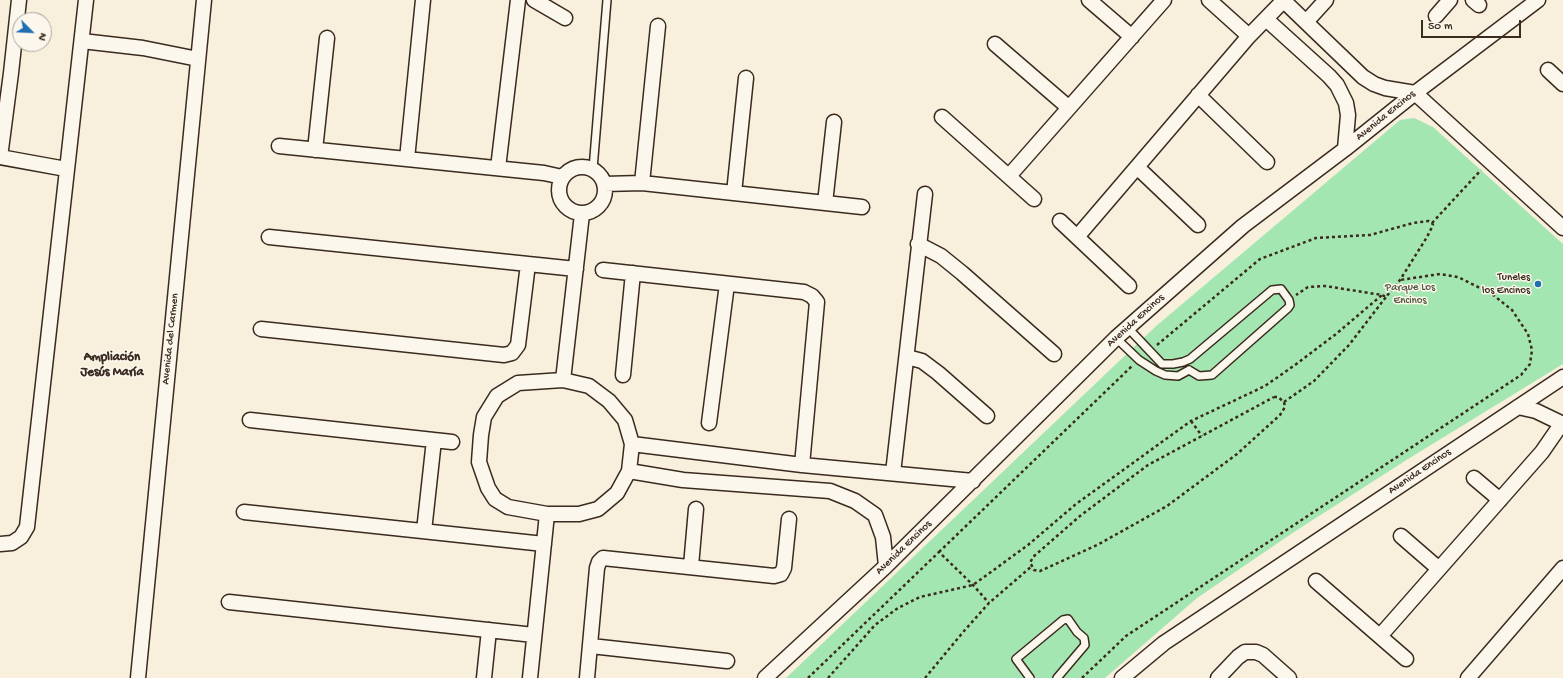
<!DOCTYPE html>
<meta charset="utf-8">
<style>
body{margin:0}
#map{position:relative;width:1563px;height:678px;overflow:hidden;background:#f9efdd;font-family:"Gochi Hand",sans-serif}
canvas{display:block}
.north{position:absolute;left:12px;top:12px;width:40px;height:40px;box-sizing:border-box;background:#fbf7ec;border:1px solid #aea59a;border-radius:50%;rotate:114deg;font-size:11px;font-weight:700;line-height:16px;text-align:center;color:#3b2a1e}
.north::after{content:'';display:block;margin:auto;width:14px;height:18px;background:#1f6fb2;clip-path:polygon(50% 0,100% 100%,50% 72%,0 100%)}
.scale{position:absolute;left:1421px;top:20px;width:100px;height:18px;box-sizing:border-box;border:2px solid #3b2a1e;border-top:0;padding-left:5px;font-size:12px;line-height:14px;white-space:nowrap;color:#3b2a1e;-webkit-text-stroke:3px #fbf7ec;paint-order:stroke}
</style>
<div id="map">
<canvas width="1563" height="678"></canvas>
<div class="north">N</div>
<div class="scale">50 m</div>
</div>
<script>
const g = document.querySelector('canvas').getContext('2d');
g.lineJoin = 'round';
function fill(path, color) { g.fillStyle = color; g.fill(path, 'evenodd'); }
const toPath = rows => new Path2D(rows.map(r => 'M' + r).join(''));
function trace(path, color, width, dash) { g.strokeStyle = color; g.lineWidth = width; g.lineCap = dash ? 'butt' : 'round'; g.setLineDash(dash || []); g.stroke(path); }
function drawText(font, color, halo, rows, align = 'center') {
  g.font = font + ' "Gochi Hand",sans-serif'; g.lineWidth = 3; g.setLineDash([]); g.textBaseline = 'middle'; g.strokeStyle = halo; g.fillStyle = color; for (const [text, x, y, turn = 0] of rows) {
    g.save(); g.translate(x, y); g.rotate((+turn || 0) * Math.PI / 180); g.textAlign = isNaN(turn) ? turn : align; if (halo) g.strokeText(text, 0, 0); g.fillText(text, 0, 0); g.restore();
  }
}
fill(toPath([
 [1414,118,1433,127,1563,244,1563,364,1408,459,1294,532,1197,598,1105,678,786,678,1155,327,1400,120]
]), '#a3e6b1');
const service = toPath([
 [593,169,607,0],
 [1128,328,1162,364,1173,364,1183,362,1190,359,1272,290,1281,289,1289,300,1290,305,1288,308,1212,375,1199,376,1189,370],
 [1116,338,1139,360,1156,371,1165,375,1178,376,1189,370],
 [1030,678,1016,659,1063,620,1068,619,1077,632,1084,638,1085,645,1057,678]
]);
const minor = toPath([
 [534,0,565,18],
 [1089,0,1132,37],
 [1209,0,1249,36],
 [1473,0,1479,5],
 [1284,1,1363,77,1374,84,1385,88,1415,93,1563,228],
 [1436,16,1450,0],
 [1266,19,1329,76,1337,85,1346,103,1348,115,1345,149],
 [1306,22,1326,0],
 [82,41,143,48,198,59],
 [995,44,1068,107],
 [1548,70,1563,84],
 [1198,95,1267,162],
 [942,117,1034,199],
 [279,146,544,173,562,177],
 [315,150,327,38],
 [0,157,11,73,19,0],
 [0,157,66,169],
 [407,159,423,0],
 '559 190a23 23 0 1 1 46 0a23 23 0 1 1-46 0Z',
 [1137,167,1198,225],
 [498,168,518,0],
 [1009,176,1164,0],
 [642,183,658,26],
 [604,184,642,183,862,207],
 [734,193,746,78],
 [825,203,834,122],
 [1060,221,1129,286],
 [269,237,576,269],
 [1077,237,1249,36,1284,0],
 [918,244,941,256,962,273,1054,354],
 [603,270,804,292,812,296,817,302,802,465],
 [261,329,504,355,512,353,518,345,528,264],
 [907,357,922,361,938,373,987,416],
 [623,375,633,273],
 [563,380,589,386,609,401,625,420,632,444,629,471,617,493,598,509,579,514,547,514,508,507,495,499,488,488,479,462,481,435,484,417,497,396,518,383,563,380],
 [563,380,582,214],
 [1518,407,1536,411,1563,424],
 [250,420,452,442],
 [709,423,727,284],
 [632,444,802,465,973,481],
 [629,471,683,480,830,491,855,501,875,515,883,537,886,566],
 [893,473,925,194],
 [1474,478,1500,500],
 [244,512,544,544],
 [424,531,434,440],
 [1401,536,1439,569],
 [0,544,12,543,21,537,27,527,86,0],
 [691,566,696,509],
 [1316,581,1406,659],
 [229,602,534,635],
 [1380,636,1542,452,1562,423],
 [591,646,727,661],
 [138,678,204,0],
 [484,678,489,630],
 [530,678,547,514],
 [587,678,597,568,599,562,603,558,774,576,781,574,784,568,789,519],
 [765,678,886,566,1116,338,1243,226,1345,149,1415,93,1538,0],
 [1122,678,1164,643,1563,377],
 [1218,678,1238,657,1245,652,1256,652,1263,655,1289,678],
 [1468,678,1563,568]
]);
trace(service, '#3b2a1e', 10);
trace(minor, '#3b2a1e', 17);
trace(toPath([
 [1432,223,1481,170],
 [1157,345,1260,259,1316,238,1370,235,1413,223,1429,221,1432,223,1433,225,1427,237,1400,280,1386,297,1382,295,1325,286,1308,287,1296,295],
 [1274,397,1278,397,1284,402,1285,407,1280,415,1237,454,1167,506,1099,544,1040,571,1034,570,1032,566,1030,563,1033,557,1080,516,1148,465,1274,397],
 [1284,402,1314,381,1349,345,1386,297],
 [1191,421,1202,436],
 [939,552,1132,366],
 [808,678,939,552,973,585,989,603],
 [828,678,875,625,898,608,920,597,973,585,1028,545,1076,504,1191,421,1265,386,1295,365,1336,334,1382,295],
 [925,678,964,631,989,603,1032,566],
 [1082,678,1126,636,1521,375,1530,364,1532,350,1528,334,1512,310,1492,294,1458,277,1440,274,1400,280]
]), '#3b2a1e', 2.5, [3, 3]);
trace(service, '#fbf7ec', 7);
trace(minor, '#fbf7ec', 14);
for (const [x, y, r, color] of [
 [1538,284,4,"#1f6fb2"]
]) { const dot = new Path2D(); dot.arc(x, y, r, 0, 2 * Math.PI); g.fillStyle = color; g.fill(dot); trace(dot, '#fbf7ec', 1.5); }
drawText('11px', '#3b2a1e', '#fbf7ec', [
 ["Avenida Encinos",1386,116,-39],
 ["Avenida Encinos",1136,321,-42],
 ["Avenida del Carmen",171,339,-84],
 ["Avenida Encinos",1420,472,-34],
 ["Avenida Encinos",904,548,-44]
]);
drawText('11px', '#3b2a1e', '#fbf7ec', [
 ["Tuneles",1530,278],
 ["los Encinos",1530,291]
], 'right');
drawText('11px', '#555943', '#fbf7ec', [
 ["Parque Los",1410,288],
 ["Encinos",1410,301]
]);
drawText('bold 13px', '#3b2a1e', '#fbf7ec', [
 ["Ampliación",112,358],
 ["Jesús María",112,373]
]);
</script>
